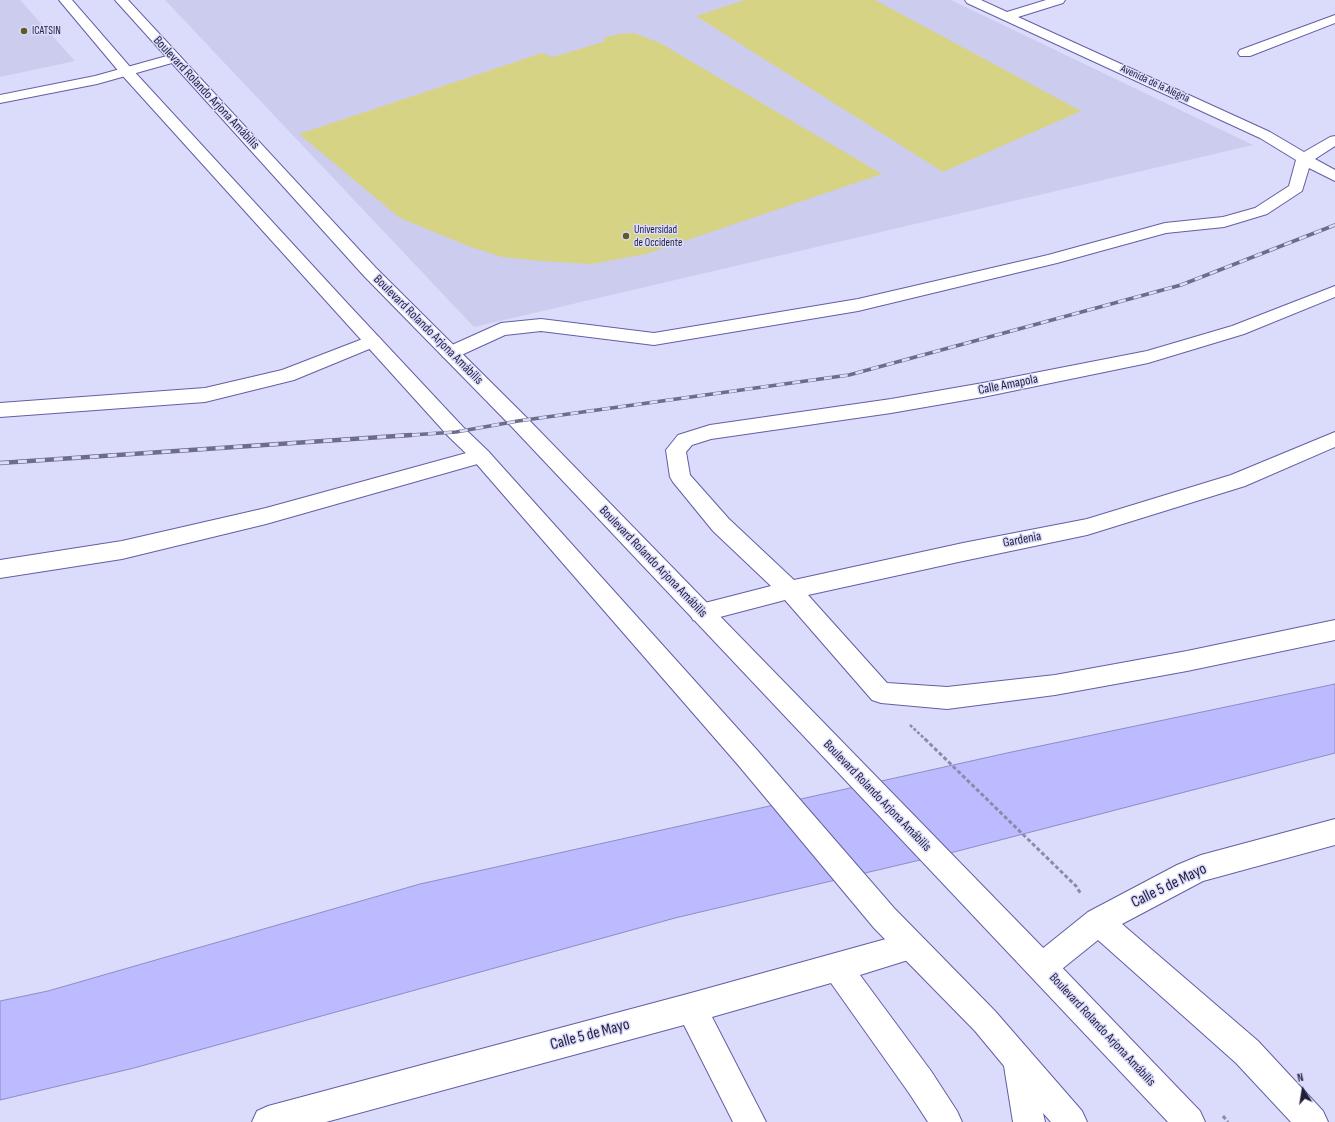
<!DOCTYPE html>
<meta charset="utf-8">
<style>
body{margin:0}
#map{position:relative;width:1335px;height:1122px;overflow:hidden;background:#dbdbfb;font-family:"Sofia Sans Condensed",sans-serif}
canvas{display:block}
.north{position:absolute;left:1283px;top:1070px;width:40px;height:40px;-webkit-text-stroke:3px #dbdbfb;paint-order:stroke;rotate:348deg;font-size:11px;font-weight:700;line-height:16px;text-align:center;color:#201e3b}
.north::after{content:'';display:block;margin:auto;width:14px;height:18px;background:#201e3b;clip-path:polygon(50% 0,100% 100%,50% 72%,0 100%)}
</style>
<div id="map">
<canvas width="1335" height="1122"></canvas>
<div class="north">N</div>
</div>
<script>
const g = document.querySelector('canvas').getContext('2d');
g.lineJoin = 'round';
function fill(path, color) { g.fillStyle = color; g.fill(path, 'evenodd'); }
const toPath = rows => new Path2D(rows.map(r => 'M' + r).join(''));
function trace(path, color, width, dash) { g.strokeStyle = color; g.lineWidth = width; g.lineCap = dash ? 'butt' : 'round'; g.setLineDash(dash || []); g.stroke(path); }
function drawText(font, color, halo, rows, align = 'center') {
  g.font = font + ' "Sofia Sans Condensed",sans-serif'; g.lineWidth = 3; g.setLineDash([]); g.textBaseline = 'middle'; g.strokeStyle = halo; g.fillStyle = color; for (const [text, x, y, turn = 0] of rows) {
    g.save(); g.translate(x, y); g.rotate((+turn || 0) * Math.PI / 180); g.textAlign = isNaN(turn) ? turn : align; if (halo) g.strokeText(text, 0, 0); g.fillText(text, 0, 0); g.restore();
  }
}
fill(toPath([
 [0,0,20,0,75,61,0,77],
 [165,0,951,0,1253,145,474,327]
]), '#cce');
fill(toPath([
 [745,0,875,0,1081,111,943,172,696,16],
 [634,33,660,43,882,174,646,254,592,264,540,261,502,257,468,246,400,218,299,134,542,53,553,57,606,41,603,38,619,34]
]), '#d7d385');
const water = toPath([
 [1335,684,1335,753,954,852,675,918,134,1068,0,1100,0,1001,48,991,420,884,1007,753,1335,684]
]);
fill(water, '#bdbbff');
trace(water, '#8e8cc4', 1);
const minor = toPath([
 [965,0,981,0,1007,12,1046,0,1065,0,1063,3,1018,17,1270,132,1304,152,1330,137,1335,136,1335,146,1315,159,1335,170,1335,181,1309,168,1302,191,1267,214,1224,227,1166,233,1057,263,858,311,654,345,541,331,505,335,457,357,450,359,443,357,441,353,443,349,501,323,541,319,654,333,858,299,1048,255,1165,223,1223,217,1255,208,1289,186,1296,160,1260,138,967,3,965,0],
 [1335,15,1335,23,1250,56,1240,56,1238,53,1240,50,1335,15],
 [174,54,179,55,181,58,179,61,97,84,0,103,0,95,95,76,174,54],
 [1335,286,1335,297,1244,334,1148,363,983,397,891,413,711,439,692,445,686,452,690,475,729,519,794,580,963,543,1087,519,1231,475,1335,432,1335,447,1245,486,1087,535,963,561,808,595,887,683,947,687,1055,675,1187,651,1335,620,1335,640,1187,671,1055,695,947,709,881,703,872,700,785,600,701,622,693,620,690,613,693,606,771,586,713,531,673,482,670,477,666,450,678,435,710,425,891,399,983,383,1147,351,1232,326,1335,286],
 [373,335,379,337,382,341,379,345,294,380,205,402,0,417,0,403,205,388,282,370,373,335],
 [481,449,488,451,491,456,488,461,266,524,122,559,0,578,0,560,122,541,266,508,481,449],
 [1335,819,1335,845,1203,881,1122,924,1258,1041,1323,1111,1328,1122,1291,1122,1236,1063,1098,940,1052,977,1042,981,1032,977,1028,967,1032,957,1088,912,1177,865,1201,855,1335,819],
 [911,932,921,936,925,946,921,956,860,975,931,1071,957,1111,962,1122,928,1122,909,1093,831,983,712,1017,766,1122,733,1122,684,1025,326,1122,252,1122,257,1111,268,1106,691,993,911,932]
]);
const major = toPath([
 [59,0,72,0,131,68,347,303,463,427,488,451,757,750,894,908,995,1011,1082,1111,1087,1122,1051,1122,1043,1113,1045,1122,1013,1122,1004,1066,975,1031,874,928,739,766,474,461,449,437,121,74,59,0],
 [115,0,128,0,376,268,525,416,1052,957,1200,1111,1205,1122,1168,1122,511,426,364,276,115,0]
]);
trace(minor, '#645ea5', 2);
trace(major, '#645ea5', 2);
trace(toPath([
 [910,725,926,740]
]), '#8b8aa9', 2.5, [3, 2]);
trace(toPath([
 [925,739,1076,886,1081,894],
 [1223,1116,1228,1122]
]), '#8b8aa9', 3, [4, 2.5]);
fill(minor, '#fff');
fill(major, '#fff');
const railFar1 = toPath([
 [396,436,456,432,518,421,849,375,1181,285,1335,225]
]);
const rail = toPath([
 [0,463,411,435]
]);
trace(railFar1, '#6d6c8a', 3.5);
trace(rail, '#6d6c8a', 4.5);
trace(railFar1, '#dbdbfb', 2.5, [8]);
trace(rail, '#dbdbfb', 3, [9]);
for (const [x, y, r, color] of [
 [24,31,4,"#5e5b27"],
 [626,236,4,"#5e5b27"]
]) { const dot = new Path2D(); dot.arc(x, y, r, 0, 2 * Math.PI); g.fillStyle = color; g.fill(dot); trace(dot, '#dbdbfb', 1.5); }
drawText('11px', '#201e3b', '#dbdbfb', [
 ["ICATSIN",32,31],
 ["Universidad",634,230],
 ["de Occidente",634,243]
], 'left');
drawText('11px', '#201e3b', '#dbdbfb', [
 ["Avenida de la Alegría",1155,84,25]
]);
drawText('13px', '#201e3b', '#dbdbfb', [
 ["Boulevard Rolando Arjona Amábilis",206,93,47],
 ["Boulevard Rolando Arjona Amábilis",428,330,45],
 ["Calle Amapola",1008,385,-11],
 ["Gardenia",1022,540,-11],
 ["Boulevard Rolando Arjona Amábilis",653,562,46],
 ["Boulevard Rolando Arjona Amábilis",877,796,46],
 ["Boulevard Rolando Arjona Amábilis",1102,1030,47]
]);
drawText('16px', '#201e3b', '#dbdbfb', [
 ["Calle 5 de Mayo",1169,886,-26],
 ["Calle 5 de Mayo",590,1035,-15]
]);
</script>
